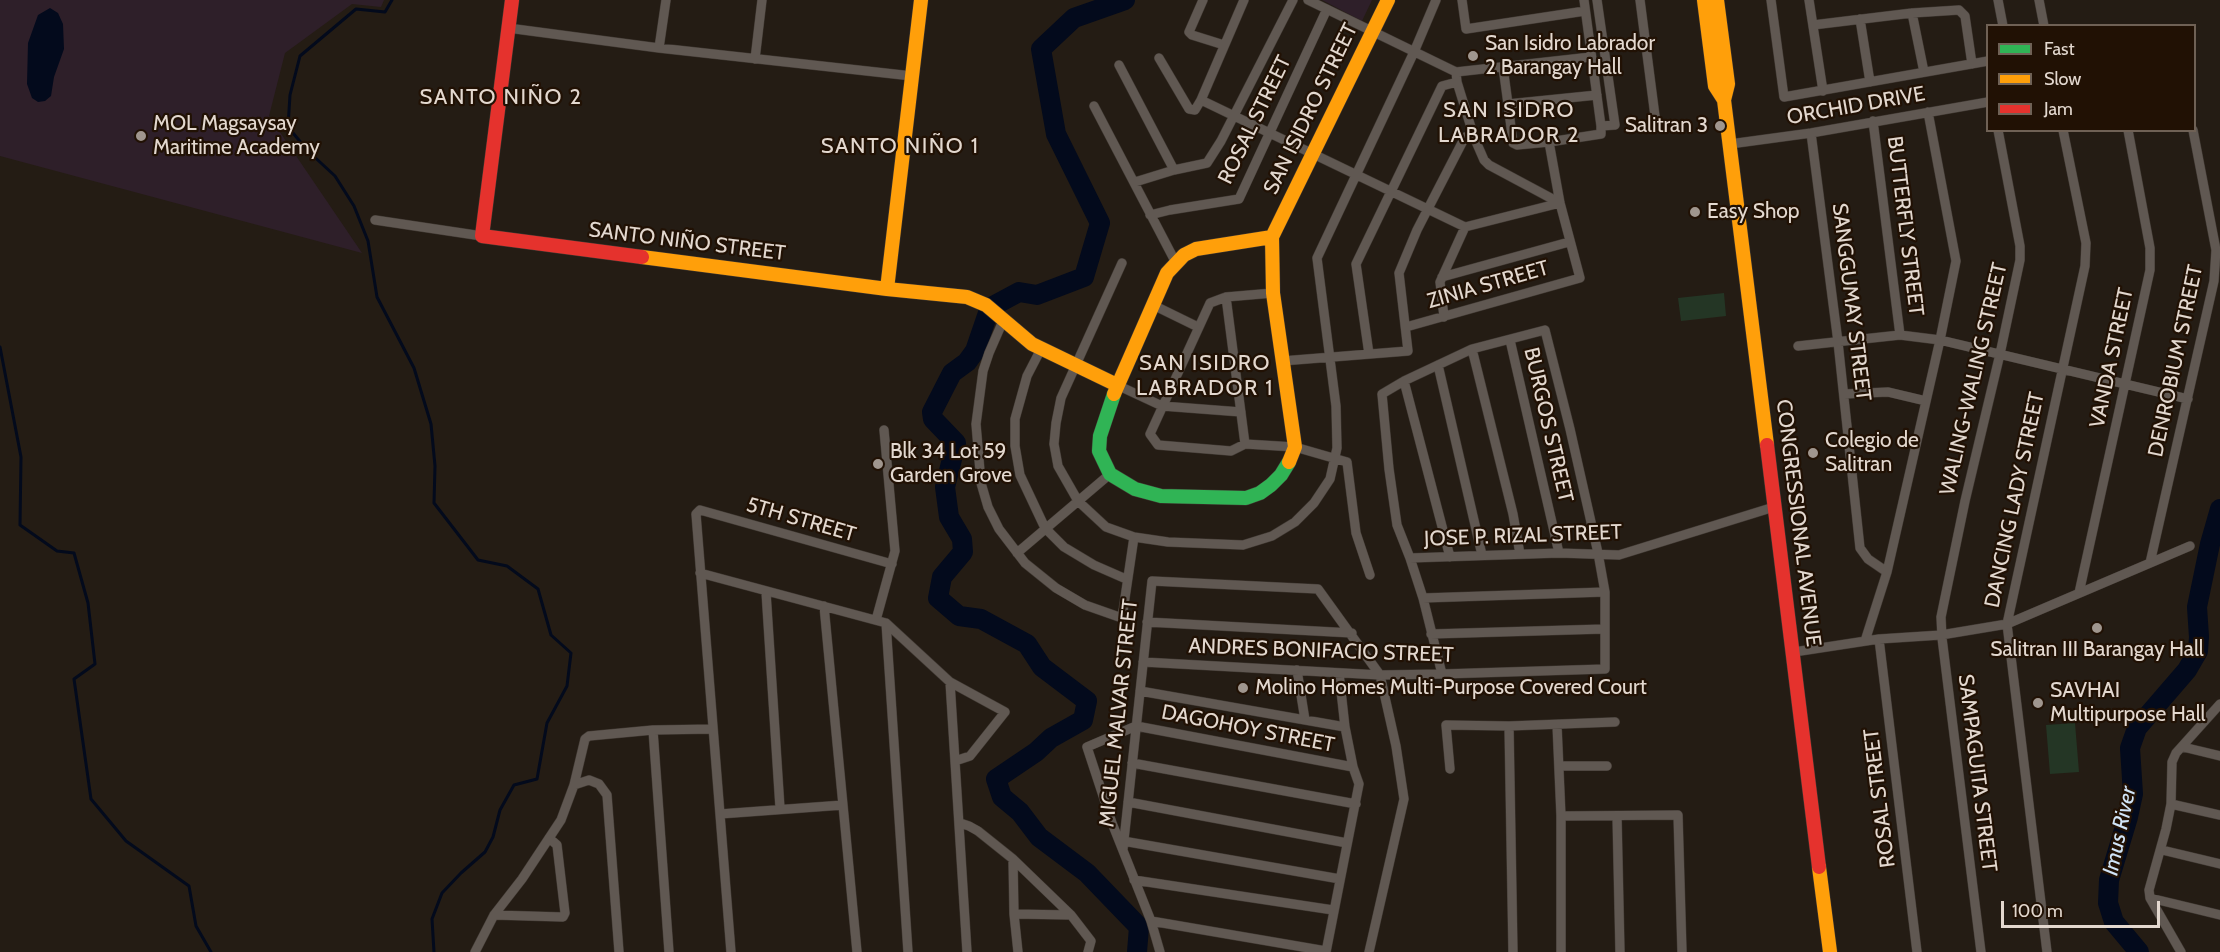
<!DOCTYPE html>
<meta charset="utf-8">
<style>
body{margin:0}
#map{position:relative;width:2220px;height:952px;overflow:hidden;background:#241c14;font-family:Cabin,sans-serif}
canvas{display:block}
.legend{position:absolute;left:1986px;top:24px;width:210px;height:108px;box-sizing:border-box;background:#211104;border:2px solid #6f6155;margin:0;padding:8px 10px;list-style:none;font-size:18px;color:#e3d8cf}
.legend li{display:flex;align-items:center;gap:12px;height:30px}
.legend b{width:30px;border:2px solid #6f6155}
.scale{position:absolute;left:2001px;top:901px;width:159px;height:27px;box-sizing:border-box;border:3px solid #e3d8cf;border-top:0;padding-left:8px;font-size:18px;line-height:21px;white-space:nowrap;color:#e3d8cf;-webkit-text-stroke:4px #211104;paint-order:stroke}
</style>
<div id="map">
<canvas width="2220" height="952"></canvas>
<ul class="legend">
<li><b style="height:8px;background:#30b455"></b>Fast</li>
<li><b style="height:8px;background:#ff9f0a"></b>Slow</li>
<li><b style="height:8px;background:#e5322d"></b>Jam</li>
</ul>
<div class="scale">100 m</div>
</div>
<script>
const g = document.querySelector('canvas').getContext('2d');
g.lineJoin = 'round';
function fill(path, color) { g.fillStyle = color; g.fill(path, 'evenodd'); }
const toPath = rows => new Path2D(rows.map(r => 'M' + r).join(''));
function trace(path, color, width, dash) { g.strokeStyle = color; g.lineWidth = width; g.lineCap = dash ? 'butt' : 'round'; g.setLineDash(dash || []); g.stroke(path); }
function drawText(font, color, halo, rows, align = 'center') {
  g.font = font + ' Cabin,sans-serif'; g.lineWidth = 4.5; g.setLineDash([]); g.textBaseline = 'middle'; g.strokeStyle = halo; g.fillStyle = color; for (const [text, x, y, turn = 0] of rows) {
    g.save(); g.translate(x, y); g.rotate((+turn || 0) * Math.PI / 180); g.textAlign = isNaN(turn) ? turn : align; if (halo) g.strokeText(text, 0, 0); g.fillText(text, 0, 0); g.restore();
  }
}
fill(toPath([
 [0,0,384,0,381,7,352,4,285,53,269,116,362,253,0,156],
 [1322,0,1372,0,1362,21]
]), '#2e1f29');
fill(toPath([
 [1724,293,1726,316,1681,321,1678,298],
 [2075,723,2079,772,2050,774,2046,725]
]), '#243625');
fill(toPath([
 [50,8,58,13,63,24,64,49,54,77,51,96,45,101,38,102,32,98,27,84,28,43,38,15]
]), '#030a1c');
trace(toPath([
 [392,0,385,12,356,9,300,56,290,95,288,127,308,151,335,176,354,206,368,241,377,297,414,368,431,424,435,466,434,503,478,560,507,566,538,589,551,635,571,653,567,686,547,723,537,779,514,785,500,810,493,837,485,852,461,873,442,893,432,919,434,952],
 [0,347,21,457,20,525,57,551,74,553,88,603,95,664,74,679,91,799,126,841,189,886,196,926,211,952]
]), '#030a1c', 3);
trace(toPath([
 [1125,0,1074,18,1041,49,1056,134,1100,223,1084,277,1037,295,1019,292,993,306,988,313,975,351,967,362,952,373,932,412,933,419,956,443,945,487,949,517,962,539,963,552,942,577,938,598,959,616,981,619,1027,644,1042,667,1087,701,1083,720,1051,738,1036,752,996,779,1002,797,1020,812,1039,837,1087,873,1139,927,1137,952],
 [2139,952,2114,922,2108,903,2109,880,2128,817,2133,794,2130,748,2137,728,2187,670,2198,651,2199,637,2197,607,2210,544,2220,509]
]), '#030a1c', 20);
const street = toPath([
 [1203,0,1189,32,1192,35,1224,45],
 [1308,0,1456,72],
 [1462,0,1466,29,1585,11],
 [1584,0,1601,126,1601,134,1549,142,1517,145,1513,143,1508,104,1597,95],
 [1597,0,1615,125,1601,126],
 [1640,0,1655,116],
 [1771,0,1784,97,1988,61],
 [1809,0,1823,91],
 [1998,0,2003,26],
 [2039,0,2044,26],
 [1912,13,1924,72],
 [1860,19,1870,82],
 [1813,25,1912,13,1959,10,1965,16,1972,64],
 [508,28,659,48,912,76],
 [659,48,666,0],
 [1159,58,1189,109,1195,110,1201,100,1244,0],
 [755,59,762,0],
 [1119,65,1174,170],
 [1503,67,1508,104],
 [1456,72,1457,82,1474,137,1484,160,1489,165,1560,203],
 [1456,72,1591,57],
 [1201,100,1465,227,1560,203],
 [1094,106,1176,263],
 [1873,121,1900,335],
 [1811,133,1838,342,1860,548,1868,559,1887,572],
 [1730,144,1811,133,1988,102],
 [1135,182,1174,170,1207,163,1221,141,1293,0],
 [1150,215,1170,210,1239,199,1327,9],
 [375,220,482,236],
 [1122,263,1061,398,1056,423,1054,444,1058,466,1078,501,1106,527,1134,537,1168,542,1243,545,1272,536,1295,522,1314,503,1330,479,1337,448,1336,406,1317,258,1414,52,1436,0],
 [1442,277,1569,242],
 [1273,293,1226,297,1210,303,1150,434,1158,445,1231,451,1245,444,1295,447,1347,462,1356,533,1370,575],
 [1226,297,1245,444],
 [1153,305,1198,327],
 [1444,317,1440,282,1465,227],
 [1003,321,989,353,983,371,976,424,981,483,988,507,999,529,1025,563,1056,588,1085,605,1122,618,1134,537],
 [1406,327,1580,278,1560,203,1549,142],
 [1510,340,1559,553],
 [1798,346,1900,335,1940,340,2188,399],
 [1041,349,1027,376,1015,419,1015,446,1020,475,1045,528,1064,547,1094,565,1126,579],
 [1472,349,1513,514,1520,554],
 [1369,354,1356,264,1442,86,1457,82],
 [1282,361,1408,351,1399,273,1417,230,1465,137,1474,137],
 [1438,365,1482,555],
 [1404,381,1450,557],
 [1117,385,1162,406,1241,412],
 [1844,394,1888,392,1926,401],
 [1017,553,1110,474],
 [1410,558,1559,553,1619,555,1774,507],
 [2150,563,2214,281,2216,250,2193,130],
 [700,573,886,623,950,682,1005,712,970,756,955,761],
 [766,592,780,808],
 [2079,593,2150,270,2150,248,2128,130],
 [1423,598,1605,592],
 [824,606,857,952],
 [876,620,895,551,884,430],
 [1147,622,1352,633],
 [886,623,908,952],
 [1431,634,1604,629],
 [1879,639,1917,952],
 [1865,641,1887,572,1940,340,1956,261,1928,112],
 [1794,652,1879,639,1941,635,2007,624,2190,546],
 [1143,662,1380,675,1442,674,1605,669,1605,592,1598,553,1570,429,1545,330,1472,349,1404,381,1382,394,1389,469,1397,525,1410,558,1423,598,1442,674],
 [1297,670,1305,720],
 [950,682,967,952],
 [1140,691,1345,727],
 [1557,725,1561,816,1561,952],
 [1509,726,1513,952],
 [653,730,669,952],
 [2183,747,2220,756],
 [1132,763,1356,804],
 [1559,766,1607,766],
 [1450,769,1446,725,1509,726,1615,722],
 [574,785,589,780,599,784,607,795,619,952],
 [1128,802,1347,843],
 [2171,804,2220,815],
 [720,814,843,805],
 [1561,816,1678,815,1682,952],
 [1617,816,1620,952],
 [960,823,969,826,978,831,1013,859,1071,915,1091,941,1088,952],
 [1123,841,1340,879],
 [1123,849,1152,581,1318,589,1380,675,1396,746,1404,799,1369,952],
 [2162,850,2220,864],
 [1013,859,1014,914,1018,952],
 [1134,880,1333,910],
 [2150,898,2220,915],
 [1014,914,1071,915],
 [494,915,563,917,565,913,557,845,549,838],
 [1151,921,1326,951],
 [475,952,494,915,522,879,561,820,574,785,585,739,589,736,653,730,713,729],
 [731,952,696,514,700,510,892,564],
 [1160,952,1151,921,1112,823,1087,747,1136,726,1353,767],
 [1326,952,1359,784,1353,767,1345,727,1339,673],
 [1981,952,1942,638,1941,617,1965,501,2000,354,2020,260,2020,246,1998,130],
 [2047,952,2007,624,2085,266,2086,243,2063,130],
 [2181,952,2150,898,2149,890,2166,829,2171,804,2172,762,2176,753,2220,704]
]);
const fast = toPath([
 [1114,394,1100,436,1099,451,1110,474,1135,489,1161,496,1246,498,1260,493,1271,485,1281,475,1289,462]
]);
const slow = toPath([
 [1704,0,1715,86,1724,100],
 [1717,0,1728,84,1724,100,1767,445],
 [642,257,887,289,967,297,986,305,1032,344,1117,385],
 [887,289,921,0],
 [1114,394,1167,273,1184,255,1196,249,1272,237],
 [1289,462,1295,447,1273,293,1272,237,1388,0],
 [1819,867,1830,952]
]);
const jam = toPath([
 [512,0,482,236,642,257],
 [1767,445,1819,867]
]);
trace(street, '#403933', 10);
trace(fast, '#403933', 15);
trace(slow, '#403933', 15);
trace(jam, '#403933', 15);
trace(street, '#605852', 9);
trace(fast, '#30b455', 14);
trace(slow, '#ff9f0a', 14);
trace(jam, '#e5322d', 14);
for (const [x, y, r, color] of [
 [1473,56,6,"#a0968e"],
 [1720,126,6,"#a0968e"],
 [141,136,6,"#a0968e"],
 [1695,212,6,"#a0968e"],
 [1813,453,6,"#a0968e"],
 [878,464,6,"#a0968e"],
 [2097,628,6,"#a0968e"],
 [1243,688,6,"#a0968e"],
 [2038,703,6,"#a0968e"]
]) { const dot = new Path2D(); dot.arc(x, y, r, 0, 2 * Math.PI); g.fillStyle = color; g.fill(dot); trace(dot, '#211104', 2); }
drawText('21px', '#e3d8cf', '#211104', [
 ["San Isidro Labrador",1485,44],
 ["2 Barangay Hall",1485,68],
 ["MOL Magsaysay",153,124],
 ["Maritime Academy",153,148],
 ["Salitran 3",1708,126,"right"],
 ["Easy Shop",1707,212],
 ["Colegio de",1825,441],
 ["Salitran",1825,465],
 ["Blk 34 Lot 59",890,452],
 ["Garden Grove",890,476],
 ["Salitran III Barangay Hall",2097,650,"center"],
 ["Molino Homes Multi-Purpose Covered Court",1255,688],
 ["SAVHAI",2050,691],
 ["Multipurpose Hall",2050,715]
], 'left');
drawText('21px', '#e3d8cf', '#211104', [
 ["ORCHID DRIVE",1856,106,-10],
 ["SAN ISIDRO STREET",1311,109,-64],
 ["ROSAL STREET",1255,120,-64],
 ["BUTTERFLY STREET",1905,226,83],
 ["SANTO NIÑO STREET",687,242,7],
 ["ZINIA STREET",1488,285,-16],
 ["SANGGUMAY STREET",1851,302,83],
 ["VANDA STREET",2112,358,-78],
 ["DENROBIUM STREET",2176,361,-78],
 ["WALING-WALING STREET",1974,379,-77],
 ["BURGOS STREET",1548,425,77],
 ["DANCING LADY STREET",2015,500,-78],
 ["5TH STREET",801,520,16],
 ["CONGRESSIONAL AVENUE",1798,523,83],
 ["JOSE P. RIZAL STREET",1523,536,-2],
 ["ANDRES BONIFACIO STREET",1321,651,2],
 ["MIGUEL MALVAR STREET",1119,713,-84],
 ["DAGOHOY STREET",1248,729,11],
 ["SAMPAGUITA STREET",1977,773,83],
 ["ROSAL STREET",1880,798,-97]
]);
g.letterSpacing = '1.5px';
drawText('22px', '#e3d8cf', '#211104', [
 ["SANTO NIÑO 2",501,98],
 ["SAN ISIDRO",1509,111],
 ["LABRADOR 2",1509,136],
 ["SANTO NIÑO 1",900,147],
 ["SAN ISIDRO",1205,364],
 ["LABRADOR 1",1205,389]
]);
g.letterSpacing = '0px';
drawText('italic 22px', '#d1e5f8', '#211104', [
 ["Imus River",2120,831,-78]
]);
</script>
